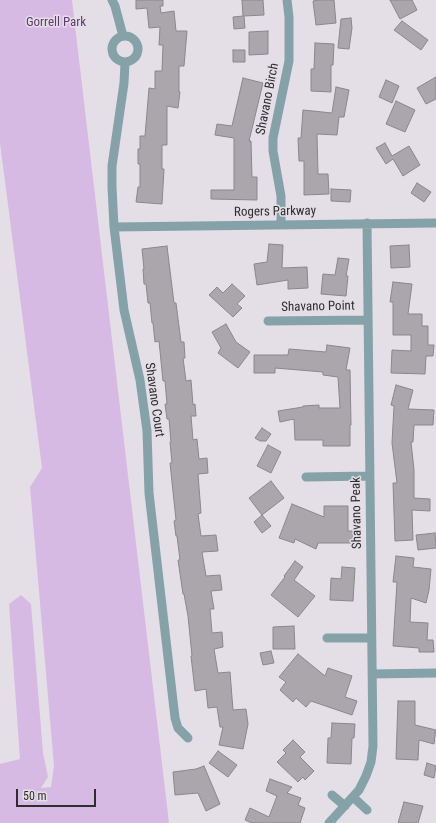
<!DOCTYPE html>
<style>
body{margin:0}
#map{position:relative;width:436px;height:823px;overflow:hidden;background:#e4dfe6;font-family:"Roboto Condensed",sans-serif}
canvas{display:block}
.scale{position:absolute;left:16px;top:789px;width:80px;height:18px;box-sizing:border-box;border:2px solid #2f2d30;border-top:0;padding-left:5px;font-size:12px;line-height:14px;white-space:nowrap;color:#2f2d30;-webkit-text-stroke:3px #e4dfe6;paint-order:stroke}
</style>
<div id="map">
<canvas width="436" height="823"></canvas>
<div class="scale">50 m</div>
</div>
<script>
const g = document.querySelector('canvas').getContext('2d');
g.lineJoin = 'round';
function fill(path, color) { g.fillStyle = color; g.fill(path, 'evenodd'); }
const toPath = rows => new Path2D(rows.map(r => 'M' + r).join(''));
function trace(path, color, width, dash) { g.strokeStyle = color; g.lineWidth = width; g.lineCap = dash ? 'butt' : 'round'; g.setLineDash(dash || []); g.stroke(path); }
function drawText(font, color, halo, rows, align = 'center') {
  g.font = font + ' "Roboto Condensed",sans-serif'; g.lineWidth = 3; g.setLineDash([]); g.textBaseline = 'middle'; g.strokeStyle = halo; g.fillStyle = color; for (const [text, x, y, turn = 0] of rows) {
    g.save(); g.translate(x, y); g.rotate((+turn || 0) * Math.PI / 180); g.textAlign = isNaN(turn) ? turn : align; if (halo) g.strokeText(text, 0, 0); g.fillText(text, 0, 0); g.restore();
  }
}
fill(toPath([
 [0,0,72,0,169,823,0,823,0,764,20,759,9,604,21,595,31,604,43,753,48,777,41,788,51,787,54,766,30,487,42,468,0,143]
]), '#d6bae4');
const building = toPath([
 [136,0,163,0,163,6,160,6,161,13,174,11,176,31,187,31,184,66,179,66,179,92,180,92,178,108,167,106,167,145,162,145,162,169,164,169,162,204,136,202,138,187,140,187,140,164,138,164,138,149,140,149,140,136,145,136,149,88,155,89,155,71,162,71,163,45,159,45,160,27,149,28,147,8,136,9,136,0],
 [242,0,263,0,264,15,244,16,245,28,234,29,233,17,243,16,242,0],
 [319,0,334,0,336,23,316,25,313,1,319,0],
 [390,0,412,0,417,10,400,19,390,0],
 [351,18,352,28,349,49,338,48,341,19,351,18],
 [402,21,428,40,421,50,394,30,402,21],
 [268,31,268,54,249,55,249,32,268,31],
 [315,43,334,44,333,65,331,65,331,92,311,91,311,69,314,69,315,43],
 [233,50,245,50,245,62,233,62,233,50],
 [436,77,436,99,426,104,417,88,436,77],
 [243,78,263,83,249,141,251,141,252,177,257,177,257,200,211,199,211,190,234,190,234,138,215,135,217,124,232,126,243,78],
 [386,80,399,86,392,103,379,97,386,80],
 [336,87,349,90,344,117,339,117,337,135,317,134,318,174,328,174,329,194,304,195,304,161,299,161,298,138,301,138,303,110,332,113,336,87],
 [396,101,415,110,405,132,386,124,396,101],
 [385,143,392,156,409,146,420,165,403,176,393,159,386,164,376,148,385,143],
 [417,183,431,192,424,202,411,193,417,183],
 [331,189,351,190,350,202,331,201,331,189],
 [269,244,283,245,282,268,307,267,308,288,288,289,288,280,257,285,254,264,267,262,269,244],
 [409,245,410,267,391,268,390,246,409,245],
 [167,246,174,303,176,303,181,342,184,342,185,358,183,358,186,381,191,380,193,405,195,404,196,416,191,416,193,440,197,439,199,459,207,458,208,473,198,474,201,513,198,514,201,536,216,535,218,551,202,552,206,576,220,575,222,590,211,591,214,609,210,609,212,633,222,632,223,647,214,649,218,673,230,672,233,710,246,709,248,724,243,749,219,745,223,727,220,727,217,707,208,708,206,689,195,691,191,656,192,656,188,616,184,594,183,594,178,560,180,560,177,536,176,536,174,521,176,520,170,463,172,463,170,442,171,442,169,419,167,419,165,404,167,404,165,381,163,381,159,341,155,342,153,323,152,323,150,303,148,303,146,284,144,284,143,269,144,269,142,249,167,246],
 [338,258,349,259,346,276,348,276,346,296,321,294,323,274,335,275,338,258],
 [393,282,412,284,408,314,422,314,422,326,428,326,428,345,434,345,433,356,426,356,425,374,391,373,392,350,411,351,411,335,393,335,393,302,390,302,393,282],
 [232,284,245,296,237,304,242,308,233,317,209,295,217,287,223,293,232,284],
 [226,324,236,342,250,352,238,368,218,353,221,348,212,332,226,324],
 [327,345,350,348,346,370,350,370,351,425,350,425,350,446,323,446,323,440,295,440,294,419,280,422,278,411,303,407,303,406,319,405,319,408,340,408,338,377,323,375,323,372,275,368,275,373,254,373,254,355,288,355,289,349,326,352,327,345],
 [396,385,413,390,408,409,434,410,433,425,414,425,413,442,411,442,414,470,414,498,430,499,430,511,412,510,413,540,395,541,393,483,397,483,392,443,394,406,391,405,396,385],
 [262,428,271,434,266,441,260,441,255,438,262,428],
 [268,445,281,452,271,473,257,466,268,445],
 [271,481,284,498,262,515,249,498,271,481],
 [292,504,324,517,324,506,348,506,348,531,353,531,353,543,318,543,316,549,295,539,294,543,279,538,292,504],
 [262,515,271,526,262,533,254,522,262,515],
 [435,533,436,548,418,550,416,535,435,533],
 [396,556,414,558,413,567,431,569,429,590,426,603,411,598,410,622,428,623,427,640,433,640,434,652,419,652,419,648,393,646,397,582,393,582,396,556],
 [295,561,303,567,294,580,315,596,298,617,271,595,285,577,284,576,295,561],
 [342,567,355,568,353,601,330,600,331,578,341,579,342,567],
 [294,626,295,649,273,649,273,627,294,626],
 [271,651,274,663,263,665,260,653,271,651],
 [298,654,325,676,328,668,352,676,345,697,357,701,352,715,311,701,306,707,296,698,293,702,280,690,286,682,279,677,298,654],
 [398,701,415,701,415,725,436,730,434,744,419,740,418,760,396,759,398,701],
 [332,723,355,724,354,738,352,738,351,764,327,763,328,738,331,738,332,723],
 [293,740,305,752,300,757,314,771,305,780,303,777,298,782,277,762,286,753,283,750,293,740],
 [218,751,237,765,228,777,209,763,218,751],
 [427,763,436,766,434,778,424,775,427,763],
 [204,766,220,804,206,811,198,793,175,795,173,772,196,769,204,766],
 [270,779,292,787,287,793,301,798,298,805,305,808,300,823,252,823,245,820,250,808,269,817,277,796,266,791,270,779],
 [404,802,423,806,418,823,398,823,404,802]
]);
fill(building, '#aba5ac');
trace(building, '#8b868c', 1);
trace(toPath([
 [112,0,115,6,123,36],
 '112 49a13 13 0 1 1 26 0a13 13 0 1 1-26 0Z',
 [125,63,124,83,112,166,112,187,114,227,124,310,140,380,147,431,149,493,175,718,178,728,188,738],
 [281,225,281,196,273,151,273,138,289,61,289,17,287,0],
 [114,227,436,223],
 [268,321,368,320],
 [306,477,370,476],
 [327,638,371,638],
 [372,674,436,673],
 [332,795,345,806],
 [353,797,367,810],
 [329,823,359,790,366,776,371,762,373,746,367,223]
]), '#86a2a9', 9);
drawText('13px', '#623a74', '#e4dfe6', [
 ["Gorrell Park",56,23]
]);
drawText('13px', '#2f2d30', '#e4dfe6', [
 ["Shavano Birch",268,99,-79],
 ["Rogers Parkway",275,212,-1],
 ["Shavano Point",318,307,-1],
 ["Shavano Court",154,400,82],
 ["Shavano Peak",357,513,-91]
]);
</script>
